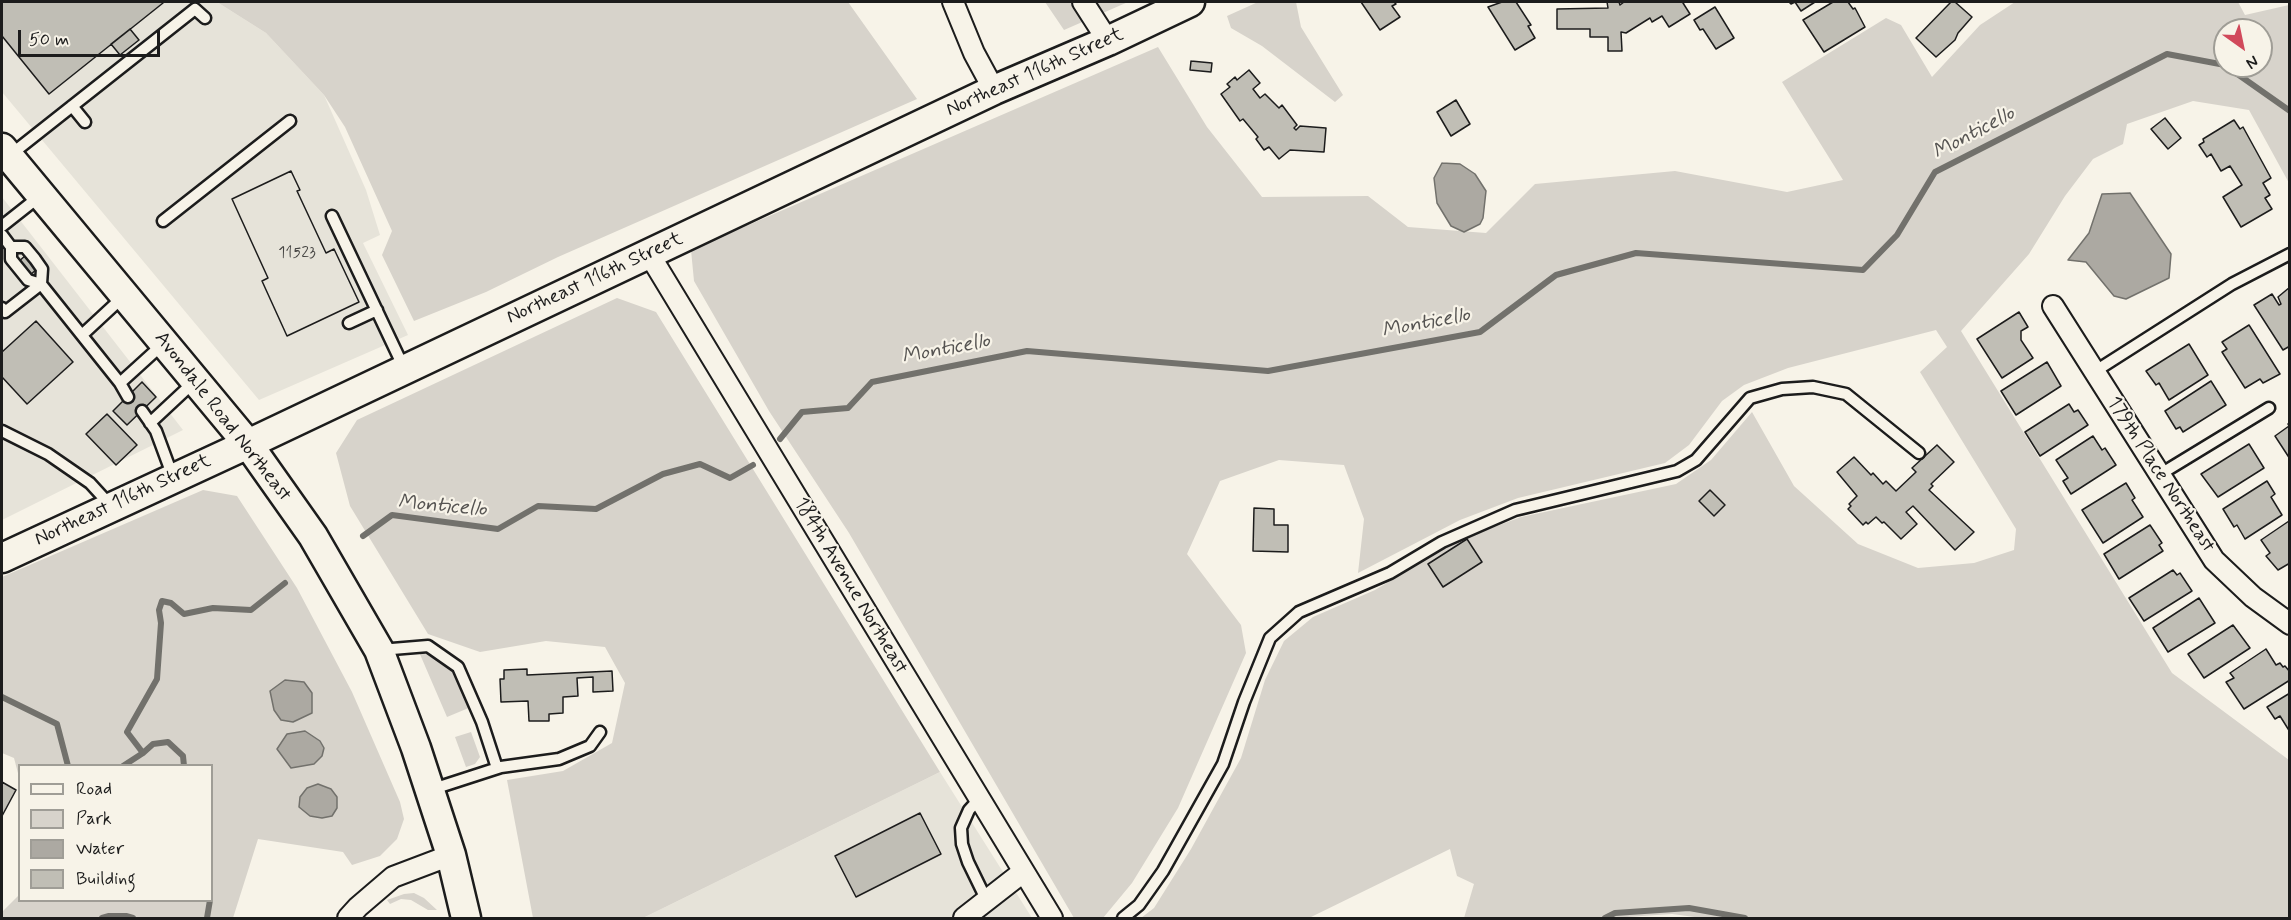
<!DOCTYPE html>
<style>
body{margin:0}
#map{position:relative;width:2291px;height:920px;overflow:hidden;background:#f7f3e8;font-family:Mynerve,sans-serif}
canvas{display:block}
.frame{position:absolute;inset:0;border:3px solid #1c1c1c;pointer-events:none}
.legend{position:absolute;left:18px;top:764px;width:195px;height:138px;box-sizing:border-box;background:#f7f3e8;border:2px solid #9f9d96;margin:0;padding:8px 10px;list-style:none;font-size:18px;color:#1c1c1c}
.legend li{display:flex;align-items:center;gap:12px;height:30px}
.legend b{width:30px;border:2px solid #9f9d96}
.north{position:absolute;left:2213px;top:18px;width:60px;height:60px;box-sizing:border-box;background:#f7f3e8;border:2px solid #9f9d96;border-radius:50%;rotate:147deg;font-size:16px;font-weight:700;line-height:24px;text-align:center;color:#1c1c1c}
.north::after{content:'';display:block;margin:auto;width:21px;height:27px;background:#d1495b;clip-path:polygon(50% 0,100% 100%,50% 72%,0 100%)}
.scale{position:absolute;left:18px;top:30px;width:142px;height:27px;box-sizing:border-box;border:3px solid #1c1c1c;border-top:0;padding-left:8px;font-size:18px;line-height:21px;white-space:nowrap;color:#1c1c1c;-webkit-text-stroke:4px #f7f3e8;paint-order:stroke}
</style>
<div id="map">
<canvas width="2291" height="920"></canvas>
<div class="frame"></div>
<ul class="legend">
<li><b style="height:8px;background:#f7f3e8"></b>Road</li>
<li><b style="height:16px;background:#d7d3cb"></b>Park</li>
<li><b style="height:16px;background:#aca9a2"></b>Water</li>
<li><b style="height:16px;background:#c0beb5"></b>Building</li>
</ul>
<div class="north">N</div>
<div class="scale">50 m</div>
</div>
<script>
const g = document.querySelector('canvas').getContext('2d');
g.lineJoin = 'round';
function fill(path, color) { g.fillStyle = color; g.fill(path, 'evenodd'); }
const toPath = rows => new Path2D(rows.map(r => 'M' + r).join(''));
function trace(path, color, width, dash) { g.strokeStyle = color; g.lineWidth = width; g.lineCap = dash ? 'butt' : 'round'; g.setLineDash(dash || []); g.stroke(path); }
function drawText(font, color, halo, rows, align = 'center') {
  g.font = font + ' Mynerve,sans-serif'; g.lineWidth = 4.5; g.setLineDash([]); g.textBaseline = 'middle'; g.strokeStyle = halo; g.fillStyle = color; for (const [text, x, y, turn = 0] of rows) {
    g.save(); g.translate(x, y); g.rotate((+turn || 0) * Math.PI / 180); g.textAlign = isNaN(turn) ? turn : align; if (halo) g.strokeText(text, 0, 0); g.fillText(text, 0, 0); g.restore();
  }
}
fill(toPath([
 [2,2,217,2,266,33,324,95,366,190,380,235,363,243,408,335,259,400,2,92],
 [2,197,183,430,2,520],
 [940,772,1032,918,643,918]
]), '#e6e3d9');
fill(toPath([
 [217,2,848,2,917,99,558,257,486,292,414,321,382,255,392,231,345,127,324,95,266,33],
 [1045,2,1128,2,1064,30],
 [1258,2,1296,2,1301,27,1343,95,1335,102,1262,46,1231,28,1227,16],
 [2015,2,2238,2,2245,15,2289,5,2289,183,2249,110,2193,101,2127,124,2123,144,2093,159,2065,196,2029,254,1961,331,2172,673,2289,760,2289,918,1702,918,1672,914,1612,918,1464,918,1474,884,1457,876,1450,849,1309,918,1141,918,1154,908,1191,849,1241,758,1265,680,1284,641,1313,617,1375,590,1444,549,1478,533,1521,517,1676,484,1711,460,1752,412,1794,486,1858,544,1918,568,1974,563,2014,550,2016,529,1920,372,1947,347,1936,330,1788,368,1744,385,1722,401,1689,445,1665,463,1518,498,1460,520,1358,573,1364,519,1344,465,1279,460,1220,481,1187,554,1241,625,1246,653,1178,808,1132,883,1103,918,1074,918,849,533,769,411,694,281,691,250,1158,47,1207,127,1262,197,1368,196,1408,227,1486,233,1535,184,1675,171,1787,192,1843,180,1782,82,1886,18,1901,25,1932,77,1980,25],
 [2225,30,2261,30,2261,66,2225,66],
 [617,298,656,312,940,772,643,918,533,918,507,780,563,771,612,743,625,683,605,647,546,641,480,652,428,634,350,506,336,453,357,420],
 [203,490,237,496,297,588,352,692,400,802,404,819,397,839,380,856,352,865,343,852,258,839,233,918,2,918,2,912,19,895,20,900,212,900,212,766,20,766,19,777,14,758,2,753,2,577],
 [428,651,453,666,471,707,447,717,419,652],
 [471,732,480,757,475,764,466,767,455,737],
 [414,893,424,898,437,910,428,910,411,900,401,899,390,904,387,900,404,894]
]), '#d7d3cb');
const water = toPath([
 [1442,163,1460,164,1475,174,1486,191,1483,218,1480,224,1464,232,1451,226,1437,203,1434,178,1442,163],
 [2130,193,2171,254,2169,278,2126,299,2114,296,2086,262,2068,260,2089,233,2102,194,2130,193],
 [285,680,304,682,312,693,312,713,293,722,281,720,274,710,270,691,285,680],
 [305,731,320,741,324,748,322,756,314,764,291,768,277,749,287,734,305,731],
 [318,784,331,789,337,797,337,808,332,816,322,818,310,816,299,807,300,797,307,788,318,784]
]);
fill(water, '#aca9a2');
trace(water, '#72716c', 1.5);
trace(toPath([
 [2226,66,2290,111],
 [780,439,802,412,848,408,872,382,1027,351,1268,371,1480,332,1556,275,1636,253,1863,270,1897,235,1935,172,2167,54,2225,65],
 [363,536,392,515,498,529,538,506,596,509,663,474,700,464,730,478,753,465],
 [2,697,57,724,68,766],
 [143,753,127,732,157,679,161,623,159,610,162,601,171,603,184,614,213,608,251,610,285,583],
 [123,766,143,753,153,744,168,742,183,756,184,766],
 [102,918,109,916,126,916,133,918],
 [207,918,210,900],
 [1605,918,1615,913,1689,908,1745,918]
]), '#72716c', 6);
const building = toPath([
 [2,2,162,2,163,3,49,94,2,36,2,2],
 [1361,2,1394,2,1396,4,1392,6,1400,17,1380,30,1361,2],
 [1502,2,1516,2,1531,25,1528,26,1535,38,1515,50,1488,7,1502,2],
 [1607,2,1619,2,1620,5,1624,2,1685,2,1683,3,1690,14,1669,27,1662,16,1652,22,1650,18,1626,33,1621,32,1622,51,1608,51,1608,37,1590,37,1590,29,1557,29,1557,9,1608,8,1607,2],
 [1789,2,1815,2,1801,11,1795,2,1791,4,1789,2],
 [1833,2,1848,2,1853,9,1855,8,1865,27,1824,52,1803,20,1833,2],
 [1951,2,1955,2,1972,17,1958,33,1955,40,1936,57,1916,38,1951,2],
 [1715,7,1734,38,1716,49,1703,29,1700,30,1694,20,1715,7],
 [130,29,139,40,120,55,111,44,130,29],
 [1191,61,1212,63,1211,72,1190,70,1191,61],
 [1249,70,1260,83,1253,89,1260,98,1265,94,1279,108,1282,105,1297,125,1294,128,1296,130,1300,126,1326,128,1324,152,1290,150,1279,159,1269,147,1264,150,1256,139,1258,137,1243,119,1240,121,1221,94,1230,87,1227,84,1235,77,1237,80,1249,70],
 [1456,100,1470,124,1451,136,1437,112,1456,100],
 [2165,118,2181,138,2168,149,2151,129,2165,118],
 [2234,120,2240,129,2243,127,2271,178,2263,183,2270,195,2265,198,2272,209,2241,227,2223,197,2242,185,2230,166,2221,171,2211,154,2207,157,2199,145,2204,142,2203,139,2234,120],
 [291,171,300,190,297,191,326,253,334,249,359,302,287,336,262,281,268,278,232,199,291,171],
 [291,171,300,190,297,191,326,253,334,249,359,302,287,336,262,281,268,278,232,199,291,171],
 [26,255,38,268,29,276,17,263,26,255],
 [2290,287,2290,346,2283,350,2254,305,2272,294,2279,305,2281,304,2278,297,2290,287],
 [2019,312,2028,327,2021,331,2021,340,2033,358,2002,378,1977,339,2019,312],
 [36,321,73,362,27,404,2,377,2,352,36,321],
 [2249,325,2280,374,2263,383,2260,379,2245,388,2222,352,2227,349,2222,342,2249,325],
 [2189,344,2208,375,2169,400,2159,383,2156,385,2146,371,2189,344],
 [2047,362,2061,386,2016,415,2001,391,2047,362],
 [2211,381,2226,405,2183,432,2180,427,2176,429,2165,411,2211,381],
 [142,382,156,397,127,425,113,411,142,382],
 [2069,404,2074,412,2078,410,2088,425,2040,456,2025,432,2069,404],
 [107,414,137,445,116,465,86,434,107,414],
 [2290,423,2290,459,2275,436,2289,426,2288,424,2290,423],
 [2093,436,2102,450,2105,448,2116,465,2071,494,2063,481,2068,478,2056,460,2093,436],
 [2249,444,2264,468,2218,497,2201,474,2249,444],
 [1937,445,1954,462,1931,484,1933,486,1929,490,1974,532,1955,550,1913,506,1906,512,1917,524,1901,539,1884,522,1882,523,1876,517,1868,524,1866,522,1863,525,1848,509,1851,506,1849,504,1857,496,1837,472,1854,457,1871,475,1873,473,1883,484,1886,481,1896,491,1916,472,1912,468,1937,445],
 [2267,481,2275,494,2271,497,2282,515,2245,539,2237,525,2234,527,2223,509,2267,481],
 [2126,483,2135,498,2132,500,2143,517,2103,543,2082,510,2126,483],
 [1710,490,1725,505,1714,516,1699,501,1710,490],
 [1254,508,1274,509,1274,525,1288,525,1288,552,1253,551,1254,508],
 [2289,521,2290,563,2278,570,2266,556,2270,553,2261,540,2289,521],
 [2150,525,2162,543,2159,545,2163,551,2119,579,2104,554,2150,525],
 [1467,539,1482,562,1443,587,1428,564,1467,539],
 [2173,570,2177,575,2180,573,2192,591,2144,621,2129,598,2173,570],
 [2199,598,2215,623,2168,652,2153,628,2199,598],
 [2233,625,2250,648,2204,678,2188,654,2233,625],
 [2266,649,2276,665,2280,663,2283,667,2285,666,2290,672,2290,680,2244,709,2226,682,2234,678,2230,673,2266,649],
 [527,669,527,675,612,671,613,691,593,692,593,677,577,678,578,696,563,697,563,713,549,714,549,721,529,721,528,701,501,702,500,679,504,679,504,670,527,669],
 [2290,693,2290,732,2280,716,2275,719,2267,707,2290,693],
 [2,782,16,790,2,816,2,782],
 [920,813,941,854,856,897,835,856,920,813]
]);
fill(building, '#c0beb5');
trace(building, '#1c1c1c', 1.5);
const lane = toPath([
 [72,106,85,122],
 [9,156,195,9,205,18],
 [332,216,404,368],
 [163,221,290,121],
 [2,226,40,196],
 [2,235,11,247,11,259,28,280,41,284,120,383,128,397],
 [2,308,5,312,41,284,42,269,35,259,25,247,11,247],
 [349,323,377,310],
 [82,335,124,296],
 [2094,372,2232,284,2290,254],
 [120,383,164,343],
 [142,411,156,431,173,477],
 [150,423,195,381],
 [2,431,48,454,90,483,111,506],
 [2159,475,2269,408],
 [380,650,428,646,458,667,482,722,497,768],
 [430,790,501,767,559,759,590,746,600,732],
 [979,799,969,810,961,828,962,844,968,862,987,901],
 [1123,918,1139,905,1163,871,1223,764,1244,702,1270,638,1299,612,1390,573,1442,542,1515,510,1677,471,1696,460,1750,398,1782,389,1813,387,1846,394,1919,453]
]);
const street = toPath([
 [953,2,974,53,994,90],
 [1083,2,1108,41],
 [649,254,1052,918],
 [2053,306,2214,560,2253,597,2290,624],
 [348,918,358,907,393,877,451,855],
 [964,918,1023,872]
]);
const secondary = toPath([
 [2,148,248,444,313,536,379,650,416,748,451,855,466,918],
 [2,558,248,444,994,90,1108,41,1190,2]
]);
trace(lane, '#1c1c1c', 15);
trace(street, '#1c1c1c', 24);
trace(secondary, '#1c1c1c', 33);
trace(lane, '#f7f3e8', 10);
trace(street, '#f7f3e8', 20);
trace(secondary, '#f7f3e8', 28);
drawText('16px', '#454442', null, [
 ["11523",297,254]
]);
drawText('20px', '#1c1c1c', '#f7f3e8', [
 ["Northeast 116th Street",1035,73,-24],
 ["Northeast 116th Street",595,279,-25],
 ["Avondale Road Northeast",222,417,52],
 ["179th Place Northeast",2160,475,57],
 ["Northeast 116th Street",123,501,-25],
 ["184th Avenue Northeast",850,586,59]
]);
drawText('italic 21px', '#565452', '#f7f3e8', [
 ["Monticello",1974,134,-28],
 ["Monticello",1426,324,-11],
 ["Monticello",946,350,-11],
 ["Monticello",442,507,5]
]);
</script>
